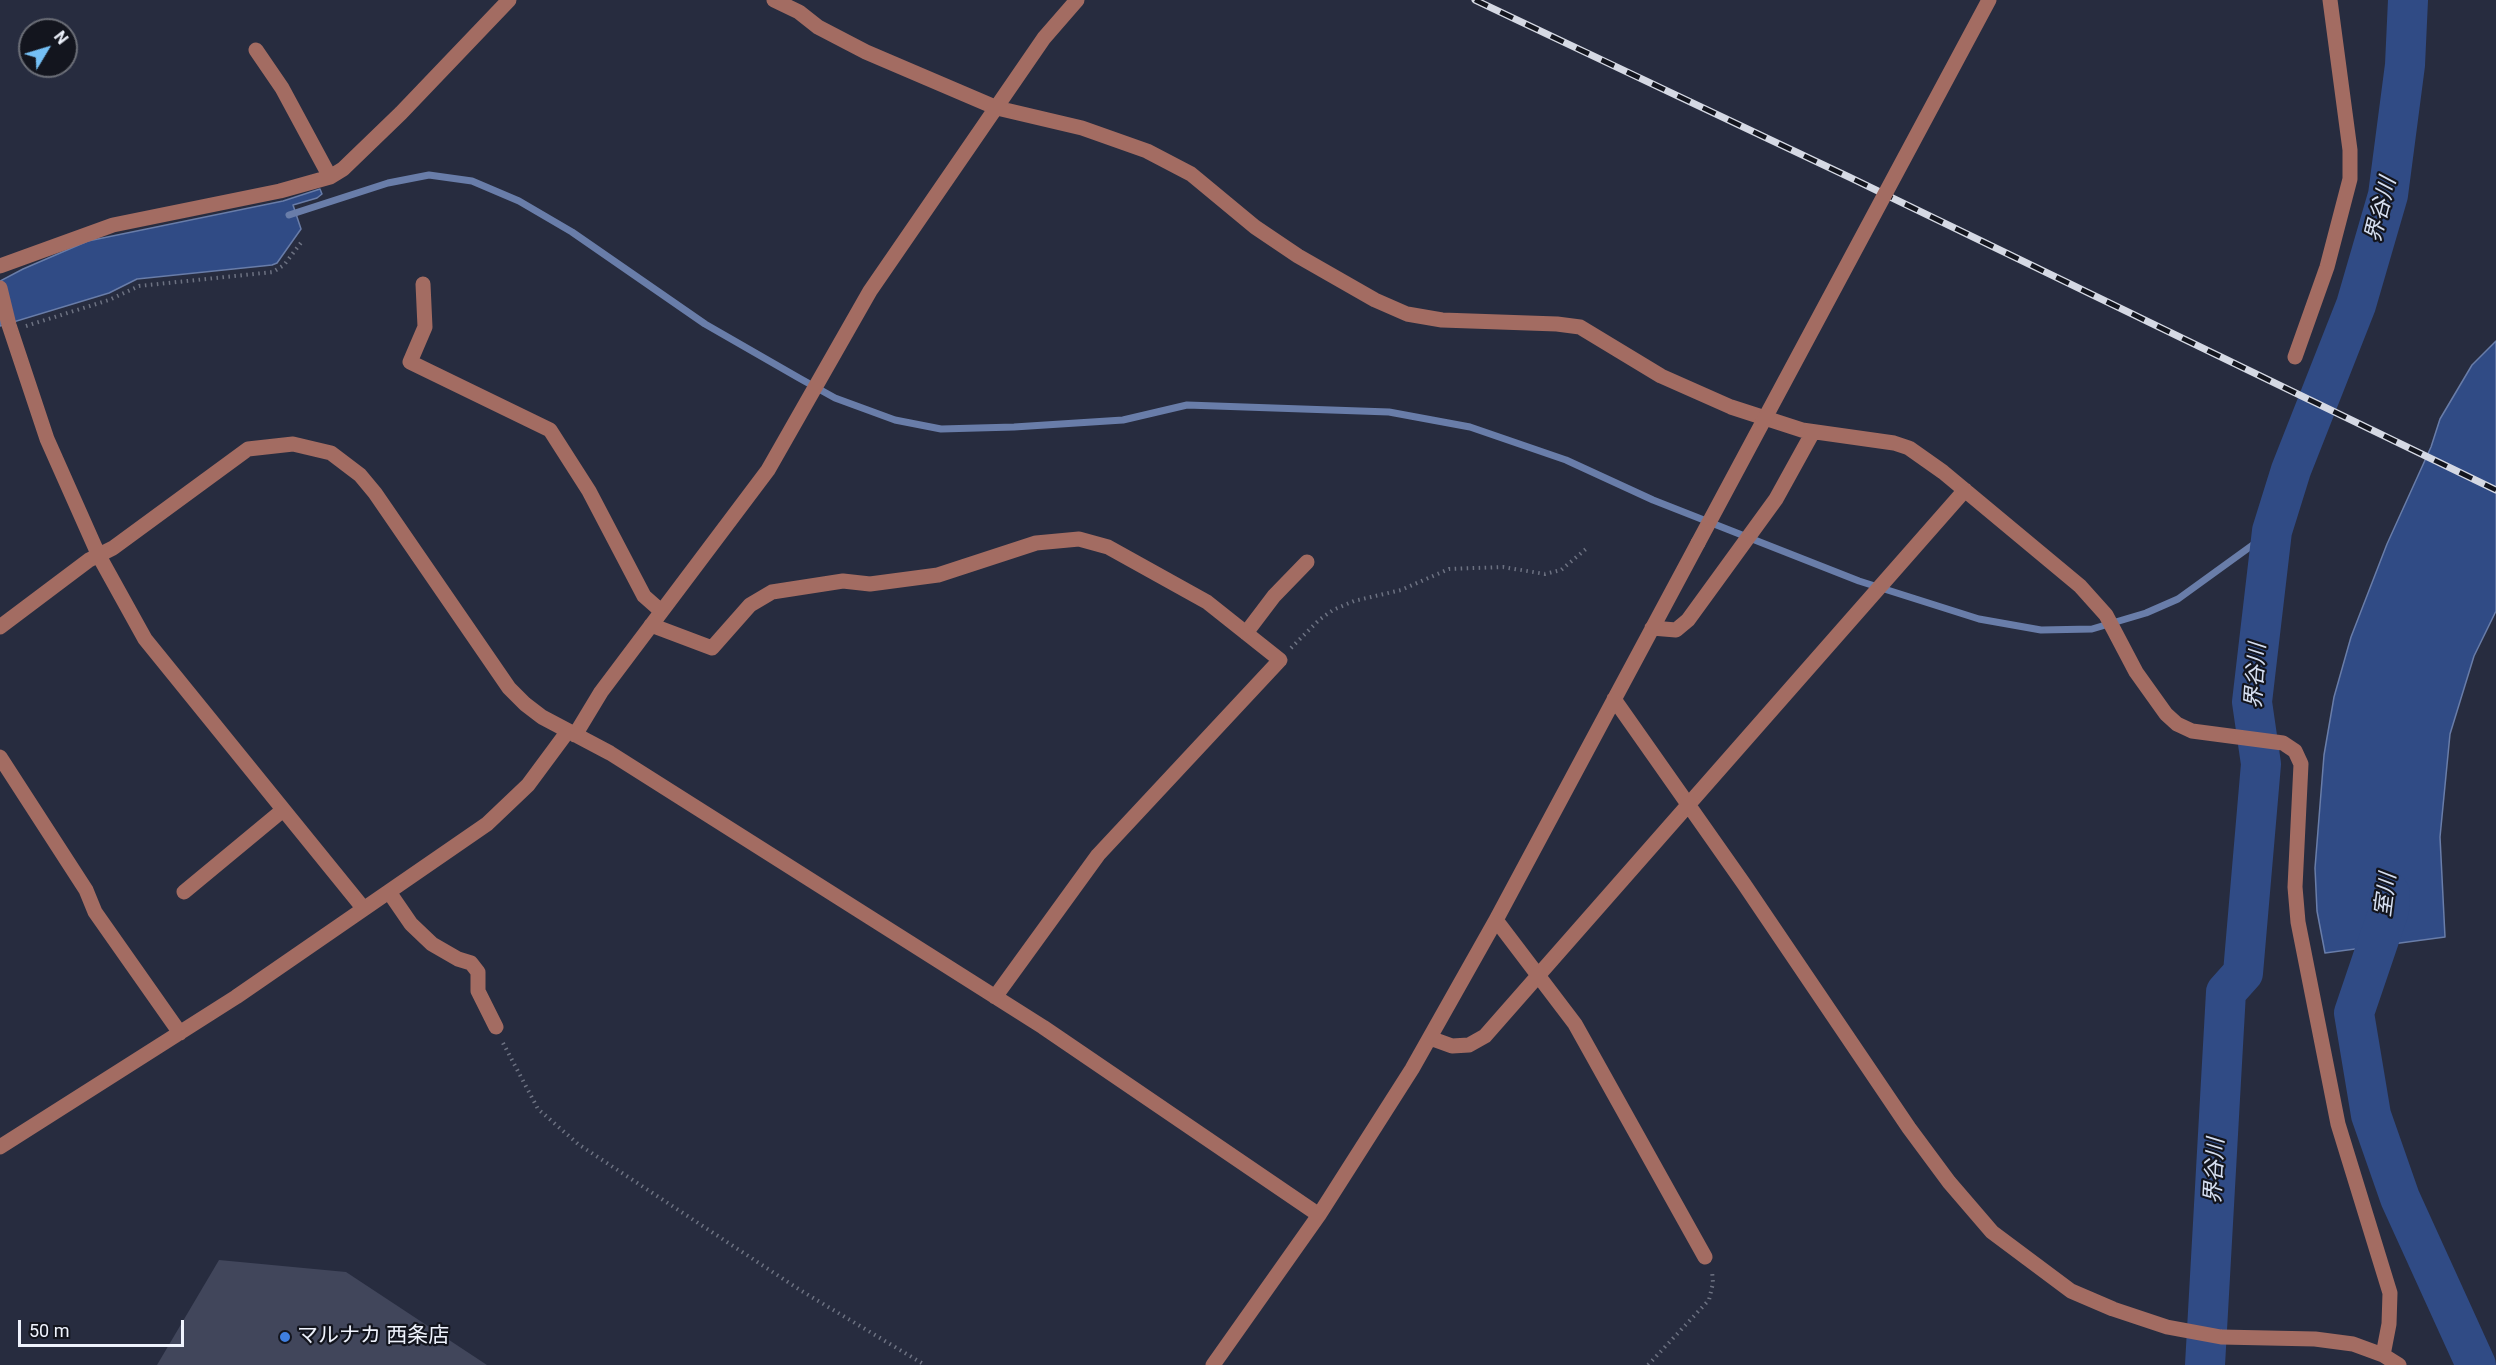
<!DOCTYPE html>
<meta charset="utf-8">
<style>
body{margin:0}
#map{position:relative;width:2496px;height:1365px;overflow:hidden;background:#272c3f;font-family:Roboto,sans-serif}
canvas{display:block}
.north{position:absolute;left:18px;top:18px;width:60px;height:60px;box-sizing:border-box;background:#13151e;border:2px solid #6b6e77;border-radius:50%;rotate:52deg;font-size:16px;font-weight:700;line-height:24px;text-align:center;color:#eff3fd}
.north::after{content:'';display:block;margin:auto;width:21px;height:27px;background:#74c0f6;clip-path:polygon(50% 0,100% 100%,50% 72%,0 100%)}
.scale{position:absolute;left:18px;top:1320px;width:166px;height:27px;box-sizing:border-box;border:3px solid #eff3fd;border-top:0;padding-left:8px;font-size:18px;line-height:21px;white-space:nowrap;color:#eff3fd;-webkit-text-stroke:4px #13151e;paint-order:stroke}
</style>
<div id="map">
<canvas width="2496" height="1365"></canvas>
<div class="north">N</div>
<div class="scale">50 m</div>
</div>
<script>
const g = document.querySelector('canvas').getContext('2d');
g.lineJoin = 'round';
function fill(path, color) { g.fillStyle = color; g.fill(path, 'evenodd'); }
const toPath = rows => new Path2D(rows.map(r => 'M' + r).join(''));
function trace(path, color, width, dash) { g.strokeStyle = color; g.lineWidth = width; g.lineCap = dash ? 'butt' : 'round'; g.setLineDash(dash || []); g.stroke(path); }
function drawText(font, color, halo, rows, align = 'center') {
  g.font = font + ' Roboto,"Noto Sans JP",sans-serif'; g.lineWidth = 4.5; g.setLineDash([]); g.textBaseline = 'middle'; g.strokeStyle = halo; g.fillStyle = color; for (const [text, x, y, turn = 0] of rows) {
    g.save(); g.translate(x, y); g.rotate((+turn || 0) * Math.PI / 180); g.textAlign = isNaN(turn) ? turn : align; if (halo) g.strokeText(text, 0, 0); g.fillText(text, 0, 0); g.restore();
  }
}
const water = toPath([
 [320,189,322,194,317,198,293,205,301,229,277,263,272,265,137,279,109,293,0,326,0,281,23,269,88,241,283,201,320,189],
 [2496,341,2496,611,2474,656,2450,734,2440,837,2445,937,2325,953,2317,911,2315,868,2324,755,2334,697,2351,637,2387,544,2431,447,2440,419,2472,365,2496,341]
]);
fill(water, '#304b85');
trace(water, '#697da9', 1.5);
trace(toPath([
 [289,215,388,183,429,175,472,181,519,201,572,232,705,324,799,378,835,398,895,420,941,429,1014,427,1123,420,1187,405,1389,412,1470,427,1566,460,1653,500,1859,581,1979,619,2041,630,2092,629,2146,613,2178,599,2272,531]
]), '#697da9', 7);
trace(toPath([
 [2390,893,2389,910,2354,1013,2371,1115,2400,1198,2476,1365],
 [2205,1365,2226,992,2243,973,2261,764,2252,702,2272,531,2291,470,2356,305,2388,195,2405,65,2408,0]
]), '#304b85', 40);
fill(toPath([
 [219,1260,346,1272,487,1365,157,1365]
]), '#41465b');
trace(toPath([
 [26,326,109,300,139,286,273,272,284,265,303,240],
 [1291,648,1319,620,1333,610,1354,601,1401,590,1449,569,1503,567,1545,574,1561,570,1586,549],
 [503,1043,538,1109,578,1144,800,1290,925,1365],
 [1648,1365,1709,1300,1713,1283,1712,1271]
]), '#6d7282', 4, [1.5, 4.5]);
trace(toPath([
 [774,0,799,12,818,27,866,52,997,108,1082,128,1147,151,1191,174,1255,227,1298,256,1375,300,1407,314,1442,320,1557,324,1580,327,1661,376,1731,407,1802,430,1894,443,1909,448,1943,472,2080,586,2106,615,2136,672,2166,714,2177,724,2192,731,2283,743,2295,751,2301,764,2295,887,2298,922,2338,1124,2390,1293,2389,1324,2383,1355],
 [256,50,282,88,330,177],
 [0,266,113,225,280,191,330,177,343,169,401,113,509,0],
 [423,284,425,327,410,362,550,430,589,491,644,596,661,611],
 [0,288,9,325,47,439,99,556,145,639,364,909],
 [2295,357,2327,267,2350,179,2350,150,2330,0],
 [651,625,712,648,750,605,772,592,843,581,870,584,938,575,1036,543,1079,539,1108,547,1207,602,1280,660,1098,855,995,997],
 [0,627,89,560,113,548,248,449,293,444,331,453,360,475,375,493,509,688,525,704,542,717,610,753,1043,1027,1319,1215],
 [1652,628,1676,630,1688,620,1776,499,1813,432],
 [1246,633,1274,596,1307,562],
 [1614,699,1744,884,1909,1128,1949,1182,1992,1232,2071,1291,2113,1309,2167,1327,2221,1337,2315,1339,2353,1344,2383,1355,2399,1365],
 [575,735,601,692,768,470,870,291,1044,38,1077,0],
 [0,757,86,890,95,912,180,1033],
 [184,892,283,810],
 [389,892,411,924,432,944,458,959,471,963,478,972,478,991,496,1027],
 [1496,920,1575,1024,1705,1257],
 [1430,1038,1452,1046,1469,1045,1485,1036,1965,490],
 [0,1147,236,997,487,824,528,785,568,731],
 [1213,1365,1319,1215,1412,1069,1496,920,1698,543]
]), '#a36c62', 15);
const rail = toPath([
 [1475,0,1849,177,2496,490]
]);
trace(rail, '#d5d9e4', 7);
trace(rail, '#13151e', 4.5, [14]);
trace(toPath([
 [1698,543,1989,0]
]), '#a36c62', 15);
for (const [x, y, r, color] of [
 [285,1337,6,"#3f7fe0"]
]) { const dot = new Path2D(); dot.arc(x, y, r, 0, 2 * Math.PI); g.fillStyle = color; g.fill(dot); trace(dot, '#13151e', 2); }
drawText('21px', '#eff3fd', '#13151e', [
 ["マルナカ 西条店",297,1337]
], 'left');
drawText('italic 22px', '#d7e0f2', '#13151e', [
 ["界谷川",2382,210,-76],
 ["界谷川",2257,676,-86],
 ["室川",2387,895,-83],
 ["界谷川",2216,1171,-87]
]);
</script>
